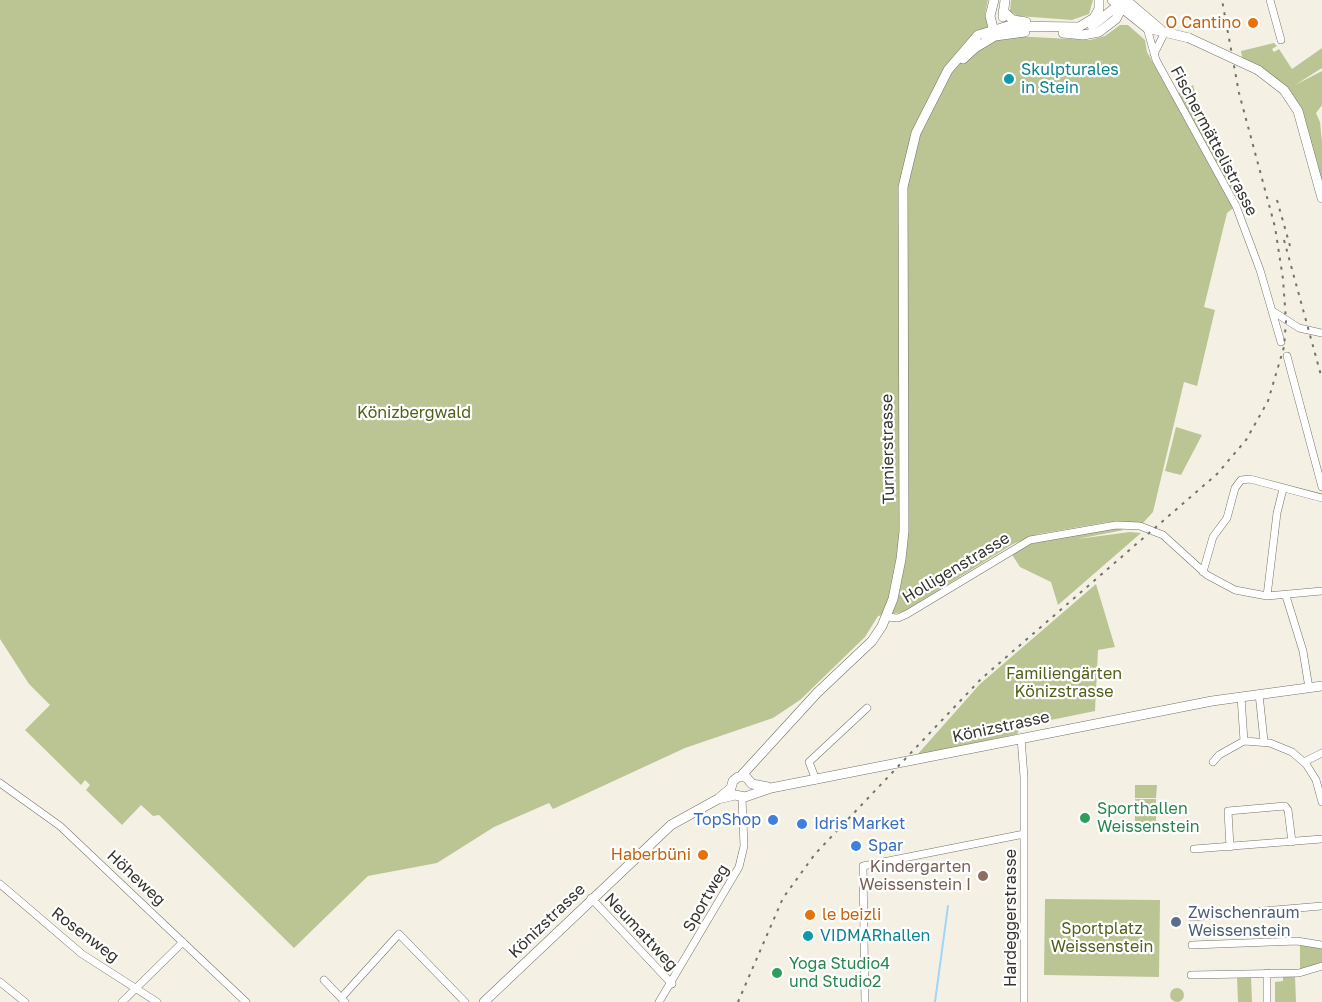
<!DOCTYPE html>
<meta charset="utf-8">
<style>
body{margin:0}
canvas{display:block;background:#f4f1e4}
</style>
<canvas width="1322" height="1002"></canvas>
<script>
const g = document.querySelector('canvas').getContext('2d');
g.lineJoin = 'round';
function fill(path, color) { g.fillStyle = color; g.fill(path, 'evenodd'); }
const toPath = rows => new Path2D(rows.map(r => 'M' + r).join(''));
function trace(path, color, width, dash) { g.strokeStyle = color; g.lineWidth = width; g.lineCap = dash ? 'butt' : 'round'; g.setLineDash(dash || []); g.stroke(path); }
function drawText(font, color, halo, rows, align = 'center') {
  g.font = font + ' "Golos Text",sans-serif'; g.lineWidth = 4.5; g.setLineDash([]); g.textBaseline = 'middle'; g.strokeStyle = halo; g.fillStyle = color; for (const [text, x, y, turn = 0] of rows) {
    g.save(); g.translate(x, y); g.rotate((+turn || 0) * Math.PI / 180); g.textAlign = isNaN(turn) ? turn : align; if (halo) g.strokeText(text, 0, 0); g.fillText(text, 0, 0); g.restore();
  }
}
fill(toPath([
 [0,0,988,0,985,14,990,29,1013,36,1090,40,1105,36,1120,25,1128,25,1145,40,1147,52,1172,97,1193,85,1207,131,1239,191,1236,206,1227,213,1204,307,1215,310,1197,386,1184,382,1153,512,1143,523,1108,522,1038,534,1013,544,903,612,878,616,865,637,800,700,773,718,685,748,553,809,549,803,494,827,437,863,368,876,294,948,159,815,153,816,141,805,122,825,86,790,90,785,85,780,81,785,25,730,50,705,29,684,0,639],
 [1011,0,1093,0,1089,14,1072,20,1018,16,1010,11],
 [1274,43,1277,46,1272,49,1274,52,1279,49,1292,69,1322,48,1322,68,1295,85,1322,71,1322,105,1316,113,1320,122,1322,142,1322,195,1289,95,1243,62,1241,51],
 [1176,427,1202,435,1181,475,1165,471],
 [1116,528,1124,530,1077,539,1130,532,1141,533,1058,605,1051,582,1020,567,1011,553,1037,541],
 [1096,584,1115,647,1098,650,1095,711,1002,730,1002,733,1020,729,1017,734,917,755,980,684],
 [1135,785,1157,785,1156,798,1135,798],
 [1135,799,1156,799,1156,812,1135,811],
 [1135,813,1156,813,1156,826,1135,826],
 [1045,899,1160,900,1159,977,1044,975],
 [1300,943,1322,946,1322,964,1300,970],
 [1283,975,1295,975,1296,1002,1275,1002,1275,982,1283,981],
 [1237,976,1251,976,1252,1002,1238,1002],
 '1170 995a7 7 0 1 1 14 0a7 7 0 1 1-14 0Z'
]), '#bbc594');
trace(toPath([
 [935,1002,948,906]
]), '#a3d5f6', 2);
const street = toPath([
 [1270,0,1281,40],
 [1147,28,1156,60,1236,206,1260,270,1281,342],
 [1154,54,1165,32],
 [1274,312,1299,328,1322,333],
 [1287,356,1322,487],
 [1203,572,1213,537,1227,518,1235,488,1241,480,1250,479,1322,498],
 [1267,596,1277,513,1283,489],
 [1286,596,1303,651,1309,688],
 [886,617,898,618,907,614,1030,540,1116,525,1140,526,1163,535,1207,575,1235,590,1267,596,1322,591],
 [1259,694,1264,741],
 [1241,697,1244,741],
 [1021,738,1024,777,1024,1002],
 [1213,762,1219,755,1244,741,1270,743,1292,752,1306,764,1316,780,1322,802],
 [1304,762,1322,753],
 [816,780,809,762,867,708],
 [0,783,60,826,246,1002],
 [1230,847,1228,811,1285,806,1288,810,1292,842],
 [1194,849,1322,839],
 [0,884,82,954,157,1002],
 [591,898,672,984],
 [1192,917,1322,906],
 [1192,945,1297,941,1322,945],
 [1267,973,1267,1002],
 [1191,975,1299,973,1322,966],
 [324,980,345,1002],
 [0,982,25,1002],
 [341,998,399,934,465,1002],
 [122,1002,183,942],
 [659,1002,739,867,744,846,742,798],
 [865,1002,863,866,1024,834]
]);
const secondary = toPath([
 [1112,0,1147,28,1189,38],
 [1126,0,1160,29],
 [1003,11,1013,20,1026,22],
 [1003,17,1005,0],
 [1092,26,1121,3],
 [994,32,990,16,994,0],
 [1063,33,1083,35,1099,32,1116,19,1126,0],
 [963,59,975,48,995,36,1025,32],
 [1258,70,1284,90,1298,111,1322,198],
 [741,776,817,693,872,641,882,626,893,599,901,559,904,531,903,187,916,133,948,70,978,35,1008,26,1079,27,1094,18,1099,9,1099,0],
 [718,799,735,795,745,797,771,788,1212,701,1322,686],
 [484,1002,671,825,718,799,731,788,733,781,738,777,746,777,752,784,768,787]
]);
trace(street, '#757267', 8);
trace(secondary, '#757267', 10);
trace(street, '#fff', 7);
trace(secondary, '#fff', 9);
trace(toPath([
 [1277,200,1290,246],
 [1284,240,1322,379],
 [738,1002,783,898,815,854,981,679,1217,474,1246,440,1268,401,1284,347,1286,321,1283,279,1275,227,1239,93,1222,0]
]), '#74736b', 2, [3, 6]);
const secondaryBridge = toPath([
 [1189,38,1258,70]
]);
trace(secondaryBridge, '#757267', 10, []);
trace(secondaryBridge, '#fff', 9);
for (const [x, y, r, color] of [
 [1253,23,6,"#e8710a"],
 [1009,79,6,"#0f9aa8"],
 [1085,818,6,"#2e9e5b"],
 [773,820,6,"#3f7fe0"],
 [802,824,6,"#3f7fe0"],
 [856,846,6,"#3f7fe0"],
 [703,855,6,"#e8710a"],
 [983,876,6,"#8d6e63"],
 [810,915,6,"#e8710a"],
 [1176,922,6,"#5c6f8a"],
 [808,936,6,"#0f9aa8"],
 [777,973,6,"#2e9e5b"]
]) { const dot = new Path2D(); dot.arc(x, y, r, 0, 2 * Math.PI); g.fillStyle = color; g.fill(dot); trace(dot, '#fff', 2); }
drawText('16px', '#c56008', '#fff', [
 ["O Cantino",1241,23],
 ["Haberbüni",691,855],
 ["le beizli",822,915,"left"]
], 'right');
drawText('16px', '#0d838f', '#fff', [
 ["Skulpturales",1021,70],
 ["in Stein",1021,88],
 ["VIDMARhallen",820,936]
], 'left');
drawText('16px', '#34332e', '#fff', [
 ["Fischermättelistrasse",1214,141,62],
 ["Turnierstrasse",888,449,-91],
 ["Holligenstrasse",956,568,-31],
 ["Könizstrasse",1001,727,-12],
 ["Höheweg",136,878,43],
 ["Sportweg",706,898,-60],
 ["Hardeggerstrasse",1011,918,-90],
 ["Könizstrasse",547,921,-44],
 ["Neumattweg",641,932,47],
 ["Rosenweg",85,935,37]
]);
drawText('16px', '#535e17', '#fff', [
 ["Könizbergwald",414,413],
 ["Familiengärten",1064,674],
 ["Könizstrasse",1064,692],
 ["Sportplatz",1102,929],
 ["Weissenstein",1102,947]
]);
drawText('16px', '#27864d', '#fff', [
 ["Sporthallen",1097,809],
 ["Weissenstein",1097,827],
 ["Yoga Studio4",789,964],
 ["und Studio2",789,982]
], 'left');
drawText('16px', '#366cbe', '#fff', [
 ["TopShop",761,820,"right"],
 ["Idris Market",814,824],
 ["Spar",868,846]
], 'left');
drawText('16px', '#785e54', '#fff', [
 ["Kindergarten",971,867],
 ["Weissenstein I",971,885]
], 'right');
drawText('16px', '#4e5e75', '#fff', [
 ["Zwischenraum",1188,913],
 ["Weissenstein",1188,931]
], 'left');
</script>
